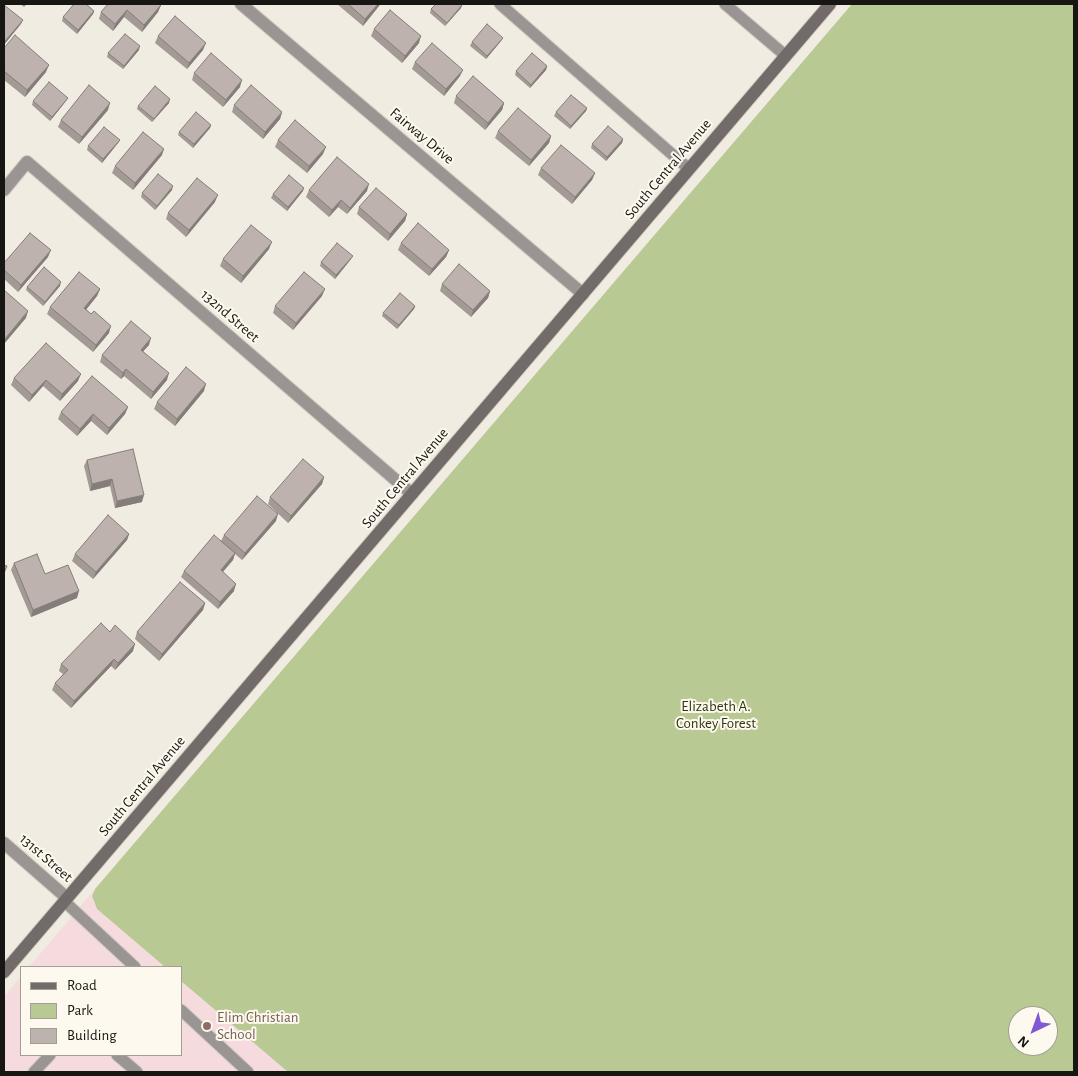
<!DOCTYPE html>
<style>
body{margin:0}
#map{position:relative;width:1078px;height:1076px;overflow:hidden;background:#f0ece1;font-family:"Alegreya Sans",sans-serif}
canvas{display:block}
.frame{position:absolute;inset:0;border:5px solid #181613;pointer-events:none}
.legend{position:absolute;left:20px;top:966px;width:162px;height:90px;box-sizing:border-box;background:#fdf9ef;border:1px solid #a19e97;margin:0;padding:6px 9px;list-style:none;font-size:15px;color:#181613}
.legend li{display:flex;align-items:center;gap:10px;height:25px}
.legend b{width:25px;border:1px solid #a19e97}
.north{position:absolute;left:1008px;top:1006px;width:50px;height:50px;box-sizing:border-box;background:#fdf9ef;border:1px solid #a19e97;border-radius:50%;rotate:222deg;font-size:14px;font-weight:700;line-height:20px;text-align:center;color:#181613}
.north::after{content:'';display:block;margin:auto;width:18px;height:22px;background:#7f59d3;clip-path:polygon(50% 0,100% 100%,50% 72%,0 100%)}
</style>
<div id="map">
<canvas width="1078" height="1076"></canvas>
<div class="frame"></div>
<ul class="legend">
<li><b style="height:6px;background:#726b69"></b>Road</li>
<li><b style="height:14px;background:#b9c994"></b>Park</li>
<li><b style="height:14px;background:#bdb2ad"></b>Building</li>
</ul>
<div class="north">N</div>
</div>
<script>
const g = document.querySelector('canvas').getContext('2d');
g.lineJoin = 'round';
function fill(path, color) { g.fillStyle = color; g.fill(path, 'evenodd'); }
const toPath = rows => new Path2D(rows.map(r => 'M' + r).join(''));
function trace(path, color, width, dash) { g.strokeStyle = color; g.lineWidth = width; g.lineCap = dash ? 'butt' : 'round'; g.setLineDash(dash || []); g.stroke(path); }
function drawText(font, color, halo, rows, align = 'center') {
  g.font = font + ' "Alegreya Sans",sans-serif'; g.lineWidth = 4; g.setLineDash([]); g.textBaseline = 'middle'; g.strokeStyle = halo; g.fillStyle = color; for (const [text, x, y, turn = 0] of rows) {
    g.save(); g.translate(x, y); g.rotate((+turn || 0) * Math.PI / 180); g.textAlign = isNaN(turn) ? turn : align; if (halo) g.strokeText(text, 0, 0); g.fillText(text, 0, 0); g.restore();
  }
}
fill(toPath([
 [95,889,92,896,97,909,165,967,29,967],
 [21,976,21,1055,181,1055,181,981,288,1072,4,1072,4,997]
]), '#f5dbde');
fill(toPath([
 [852,4,1074,4,1074,1072,288,1072,181,981,181,967,165,967,97,909,92,896,95,889],
 [1018,1016,1048,1016,1048,1046,1018,1046]
]), '#b9c994');
const lane = toPath([
 [500,4,689,169],
 [725,4,786,56],
 [64,901,135,967],
 [181,1010,248,1072],
 [117,1055,137,1072],
 [34,1072,50,1055]
]);
const street = toPath([
 [241,4,583,294],
 [4,190,27,162,412,494],
 [4,843,67,898]
]);
const secondary = toPath([
 [4,972,830,4]
]);
trace(lane, '#cdcac0', 13);
trace(street, '#cdcac0', 14);
trace(secondary, '#cdcac0', 14);
trace(lane, '#9a9593', 11);
trace(street, '#9a9593', 12);
trace(secondary, '#726b69', 12);
fill(toPath([
 [20,4,27,4,24,7],
 [337,4,380,4,379,6,363,26],
 [161,5,158,12,142,32,124,17,113,31,99,19,101,12],
 [462,5,461,8,445,26,430,13,431,9],
 [94,11,93,14,77,34,62,21,63,17],
 [374,29,419,43,402,63,371,36],
 [158,36,203,50,187,69,155,43],
 [501,41,486,59,470,46,472,42],
 [4,48,46,72,25,97,4,80],
 [139,50,123,69,107,57,108,53],
 [415,62,460,76,444,96,412,69],
 [547,66,546,70,530,88,515,75,516,71],
 [194,73,240,87,223,107,192,80],
 [456,96,504,103,502,110,485,130,454,103],
 [33,101,66,101,50,121,32,105],
 [169,103,152,122,137,109,138,106],
 [234,105,282,112,280,119,263,139,232,112],
 [587,108,586,111,570,129,554,116,556,112],
 [108,110,79,144,58,127,61,120],
 [211,125,210,128,193,148,178,135,179,132],
 [498,131,551,136,549,143,529,166,495,138],
 [623,139,622,143,606,161,591,148,592,144],
 [120,140,118,143,102,163,87,150,88,146],
 [278,140,323,154,307,173,275,147],
 [162,155,133,190,112,173,115,166],
 [541,168,595,173,592,180,572,204,538,175],
 [172,190,155,210,141,197,142,193],
 [309,190,367,191,347,214,338,207,329,217,306,197],
 [303,191,287,211,271,198,273,194],
 [215,202,186,237,166,219,168,213],
 [359,207,407,214,405,221,388,241,357,214],
 [401,243,449,250,446,257,429,276,398,250],
 [269,249,241,283,220,266,223,259],
 [48,257,18,292,4,279,4,263],
 [351,259,335,279,320,266,321,262],
 [442,284,490,291,488,298,471,317,440,291],
 [60,286,43,306,26,290,27,287],
 [100,289,97,296,86,309,109,333,93,352,47,314,50,307],
 [322,296,293,330,273,313,275,306],
 [415,306,414,309,397,329,382,316,383,313],
 [149,345,143,351,167,380,151,399,124,376,121,379,100,362,102,355],
 [14,378,78,381,60,401,43,386,29,402,11,385],
 [204,391,175,426,154,409,157,402],
 [128,407,125,414,107,435,91,421,77,436,58,419,61,412],
 [87,460,142,502,115,508,110,486,90,491,84,466],
 [324,477,322,484,288,523,268,504,270,497],
 [276,521,242,560,235,554,233,560,223,572,234,591,218,609,181,577,184,571,221,541,224,535],
 [129,534,127,540,93,579,72,561,75,554],
 [14,563,45,574,77,598,31,617,11,570],
 [205,603,203,610,159,661,135,639,137,632],
 [110,632,133,651,115,670,111,666,71,708,52,690,55,683,63,674,59,671,61,664]
]), '#a39995');
fill(toPath([
 [378,4,380,4,379,6,363,26,365,19],
 [161,5,158,12,142,32,144,25],
 [462,5,461,8,445,26,447,23],
 [127,10,124,17,113,31,115,24],
 [94,11,93,14,77,34,78,30],
 [23,20,21,24,4,45,5,41],
 [421,36,419,43,402,63,405,56],
 [503,38,501,41,486,59,487,56],
 [206,43,203,50,187,69,189,63],
 [140,46,139,50,123,69,124,66],
 [49,65,46,72,25,97,27,90],
 [547,66,546,70,530,88,531,85],
 [463,70,460,76,444,96,446,89],
 [242,80,240,87,223,107,226,100],
 [68,98,66,101,50,121,52,117],
 [170,99,169,103,152,122,154,119],
 [110,103,108,110,79,144,82,137],
 [504,103,502,110,485,130,488,123],
 [587,108,586,111,570,129,571,126],
 [282,112,280,119,263,139,265,132],
 [211,125,210,128,193,148,194,144],
 [551,136,549,143,529,166,531,160],
 [623,139,622,143,606,161,607,157],
 [120,140,118,143,102,163,103,159],
 [326,147,323,154,307,173,309,166],
 [164,149,162,155,133,190,135,183],
 [595,173,592,180,572,204,575,197],
 [369,184,367,191,347,214,350,208],
 [173,186,172,190,155,210,157,206],
 [304,188,303,191,287,211,288,207],
 [218,195,215,202,186,237,189,230],
 [341,200,338,207,329,217,332,210],
 [407,214,405,221,388,241,390,234],
 [272,242,269,249,241,283,243,276],
 [51,250,48,257,18,292,21,285],
 [449,250,446,257,429,276,432,269],
 [353,256,351,259,335,279,336,275],
 [61,282,60,286,43,306,45,302],
 [100,289,97,296,82,315,84,308],
 [325,289,322,296,293,330,296,323],
 [490,291,488,298,471,317,473,310],
 [415,306,414,309,397,329,399,325],
 [28,311,26,318,4,344,4,340],
 [111,326,109,333,93,352,96,345],
 [151,338,149,345,139,356,141,350],
 [126,369,124,376,121,379,123,373],
 [169,373,167,380,151,399,153,392],
 [81,374,78,381,60,401,62,394],
 [46,380,43,386,29,402,32,395],
 [206,384,204,391,175,426,177,419],
 [128,407,125,414,107,435,109,428],
 [93,414,91,421,77,436,80,429],
 [324,477,322,484,288,523,291,516],
 [112,479,110,486,90,491,92,484],
 [144,495,142,502,115,508,117,501],
 [278,514,276,521,242,560,245,553],
 [129,534,127,540,93,579,96,572],
 [235,553,233,560,218,577,221,570],
 [236,584,234,591,218,609,220,602],
 [79,591,77,598,31,617,33,610],
 [205,603,203,610,159,661,162,654],
 [135,644,133,651,115,670,118,663],
 [114,659,111,666,71,708,74,701]
]), '#847d79');
const building = toPath([
 [74,4,86,4,94,11,78,30,63,17,74,4],
 [108,4,159,4,161,5,144,25,127,10,115,24,101,12,108,4],
 [348,4,378,4,365,19,348,4],
 [436,4,461,4,462,5,447,23,431,9,436,4],
 [4,5,23,20,5,41,4,41,4,5],
 [390,10,421,36,405,56,374,29,390,10],
 [175,16,206,43,189,63,158,36,175,16],
 [487,24,503,38,487,56,472,42,487,24],
 [125,34,140,46,124,66,108,53,125,34],
 [15,35,49,65,27,90,4,71,4,48,15,35],
 [432,43,463,70,446,89,415,62,432,43],
 [211,53,242,80,226,100,194,73,211,53],
 [532,53,547,66,531,85,516,71,532,53],
 [473,76,504,103,488,123,456,96,473,76],
 [49,82,68,98,52,117,33,101,49,82],
 [89,85,110,103,82,137,61,120,89,85],
 [251,85,282,112,265,132,234,105,251,85],
 [155,86,170,99,154,119,138,106,155,86],
 [571,95,587,108,571,126,556,112,571,95],
 [518,108,551,136,531,160,498,131,518,108],
 [196,112,211,125,194,144,179,132,196,112],
 [295,120,326,147,309,166,278,140,295,120],
 [608,126,623,139,607,157,592,144,608,126],
 [104,127,120,140,103,159,88,146,104,127],
 [143,132,164,149,135,183,115,166,143,132],
 [561,145,595,173,575,197,541,168,561,145],
 [337,157,369,184,350,208,341,200,332,210,309,190,337,157],
 [158,174,173,186,157,206,142,193,158,174],
 [289,175,304,188,288,207,273,194,289,175],
 [197,178,218,195,189,230,168,213,197,178],
 [376,188,407,214,390,234,359,207,376,188],
 [418,223,449,250,432,269,401,243,418,223],
 [251,225,272,242,243,276,223,259,251,225],
 [30,233,51,250,21,285,4,270,4,263,30,233],
 [337,243,353,256,336,275,321,262,337,243],
 [459,264,490,291,473,310,442,284,459,264],
 [44,267,61,282,45,302,27,287,44,267],
 [79,272,100,289,84,308,91,314,94,311,111,326,96,345,50,307,79,272],
 [304,272,325,289,296,323,275,306,304,272],
 [4,290,28,311,4,340,4,290],
 [400,293,415,306,399,325,383,313,400,293],
 [131,321,151,338,141,350,169,373,153,392,126,369,123,373,102,355,131,321],
 [46,343,81,374,62,394,46,380,32,395,14,378,46,343],
 [186,367,206,384,177,419,157,402,186,367],
 [92,376,128,407,109,428,93,414,80,429,61,412,92,376],
 [133,449,144,495,117,501,112,479,92,484,87,460,133,449],
 [303,459,324,477,291,516,270,497,303,459],
 [257,496,278,514,245,553,224,535,257,496],
 [108,515,129,534,96,572,75,554,108,515],
 [214,535,235,553,221,570,236,584,220,602,184,571,214,535],
 [37,554,45,574,68,565,79,591,33,610,14,563,37,554],
 [4,565,7,566,4,573,4,565],
 [180,582,205,603,162,654,137,632,180,582],
 [101,623,110,632,115,625,135,644,118,663,114,659,74,701,55,683,68,670,61,664,101,623]
]);
fill(building, '#bdb2ad');
trace(building, '#847d79', 1);
for (const [x, y, r, color] of [
 [207,1026,5,"#8d6e63"]
]) { const dot = new Path2D(); dot.arc(x, y, r, 0, 2 * Math.PI); g.fillStyle = color; g.fill(dot); trace(dot, '#fdf9ef', 2); }
drawText('15px', '#181613', '#fdf9ef', [
 ["Fairway Drive",422,136,40],
 ["South Central Avenue",668,169,-50],
 ["132nd Street",230,316,41],
 ["South Central Avenue",405,478,-50],
 ["South Central Avenue",142,786,-50],
 ["131st Street",46,858,41]
]);
drawText('15px', '#2e3711', '#fdf9ef', [
 ["Elizabeth A.",716,706],
 ["Conkey Forest",716,723]
]);
drawText('15px', '#785e54', '#fdf9ef', [
 ["Elim Christian",217,1017],
 ["School",217,1034]
], 'left');
</script>
